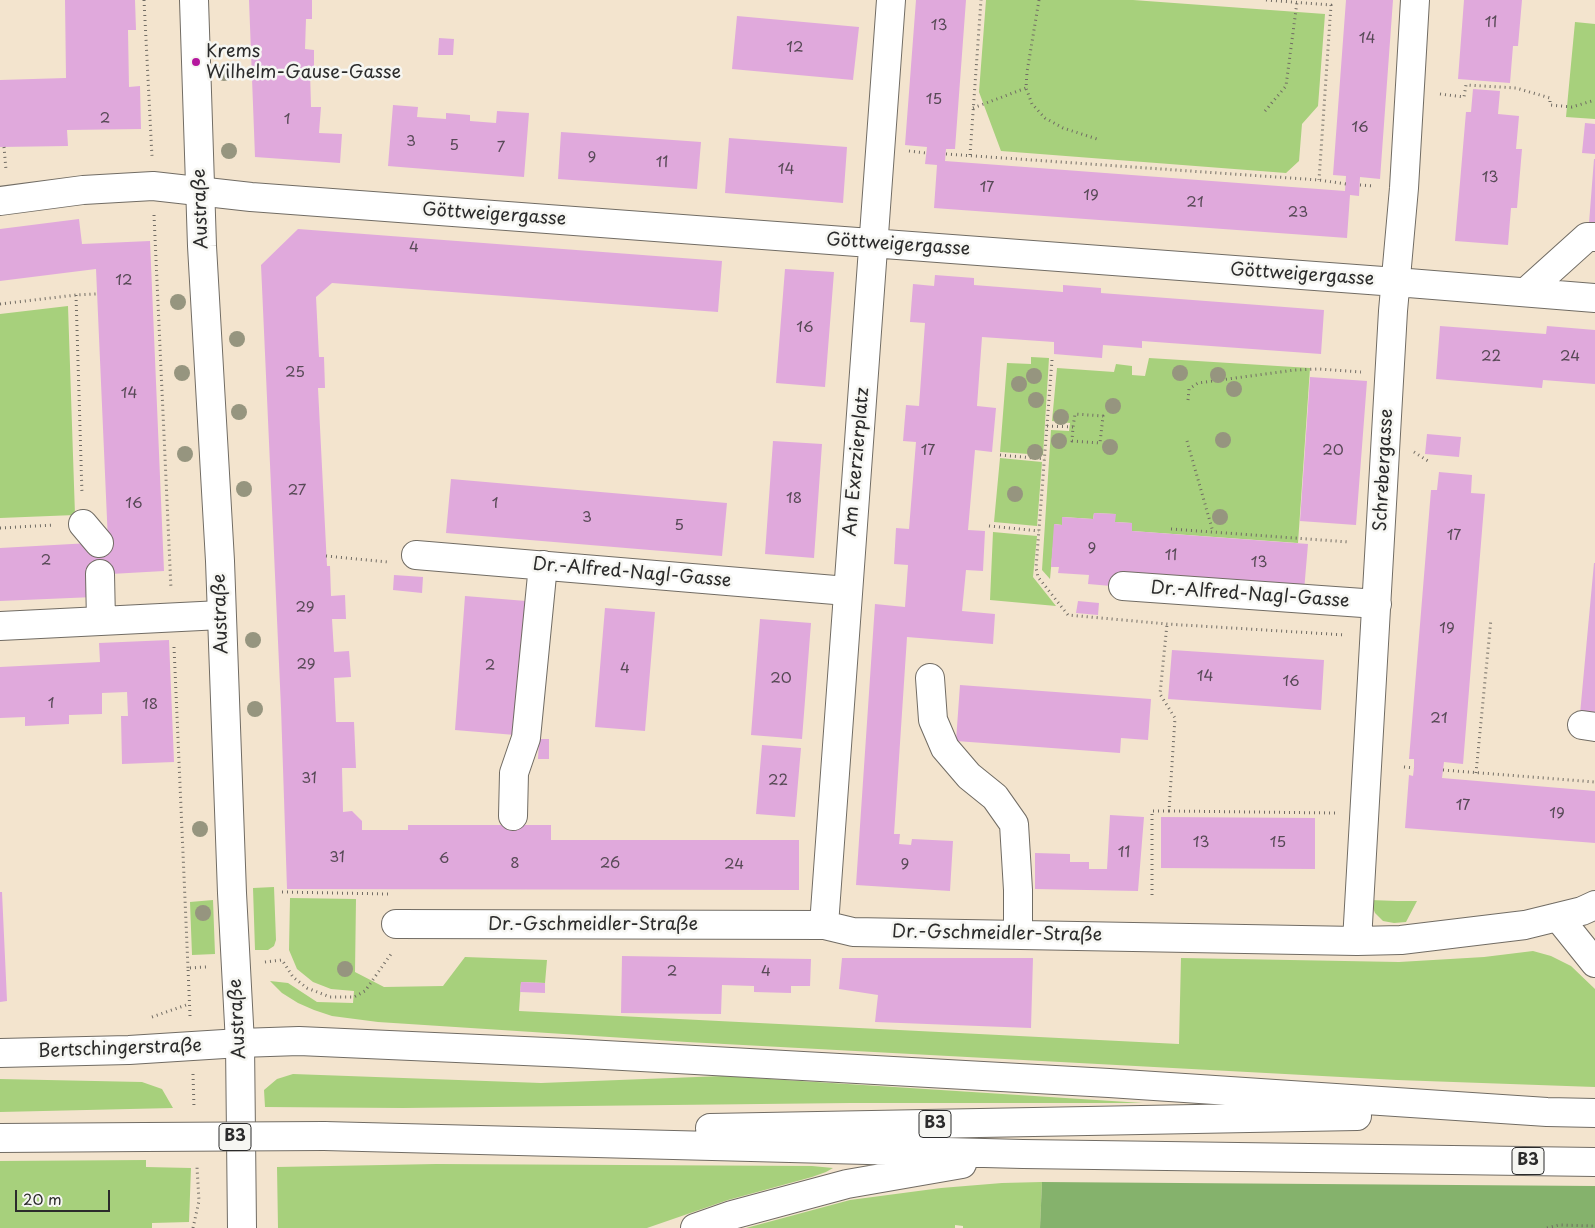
<!DOCTYPE html>
<meta charset="utf-8">
<style>
body{margin:0}
#map{position:relative;width:1595px;height:1228px;overflow:hidden;background:#f3e4ce;font-family:"Playpen Sans",sans-serif}
canvas{display:block}
.scale{position:absolute;left:15px;top:1190px;width:95px;height:22px;box-sizing:border-box;border:2px solid #2b2b2b;border-top:0;padding-left:6px;font-size:15px;line-height:18px;white-space:nowrap;color:#2b2b2b;-webkit-text-stroke:4px #f6f6f2;paint-order:stroke}
</style>
<div id="map">
<canvas width="1595" height="1228"></canvas>
<div class="scale">20 m</div>
</div>
<script>
const g = document.querySelector('canvas').getContext('2d');
g.lineJoin = 'round';
function fill(path, color) { g.fillStyle = color; g.fill(path, 'evenodd'); }
const toPath = rows => new Path2D(rows.map(r => 'M' + r).join(''));
function trace(path, color, width, dash) { g.strokeStyle = color; g.lineWidth = width; g.lineCap = dash ? 'butt' : 'round'; g.setLineDash(dash || []); g.stroke(path); }
function drawText(font, color, halo, rows, align = 'center') {
  g.font = font + ' "Playpen Sans",sans-serif'; g.lineWidth = 5; g.setLineDash([]); g.textBaseline = 'middle'; g.strokeStyle = halo; g.fillStyle = color; for (const [text, x, y, turn = 0] of rows) {
    g.save(); g.translate(x, y); g.rotate((+turn || 0) * Math.PI / 180); g.textAlign = isNaN(turn) ? turn : align; if (halo) g.strokeText(text, 0, 0); g.fillText(text, 0, 0); g.restore();
  }
}
fill(toPath([
 [986,0,1133,0,1325,14,1318,106,1302,124,1299,161,1286,173,1001,151,979,92],
 [1575,22,1595,24,1595,119,1566,117],
 [68,306,75,515,0,518,0,314],
 [1031,357,1049,358,1043,455,1000,452,1007,363,1031,364],
 [1149,358,1310,368,1298,543,1132,531,1132,523,1115,522,1115,514,1094,513,1093,519,1063,517,1062,525,1055,524,1050,579,1042,570,1051,430,1069,431,1070,423,1052,421,1057,368,1114,372,1116,364,1132,366,1132,375,1145,376],
 [1000,458,1042,462,1037,526,994,522],
 [993,532,1037,536,1033,577,1056,606,990,600],
 [274,887,276,940,274,946,268,950,255,950,253,888],
 [290,898,356,899,355,972,384,987,443,986,465,957,547,960,545,983,521,982,519,1011,1179,1044,1181,958,1399,962,1484,957,1533,951,1551,956,1571,966,1595,989,1595,1087,1397,1080,687,1042,378,1022,332,1016,314,1010,298,1003,282,993,270,981,288,983,317,1002,353,1003,354,991,331,989,313,982,297,969,289,950],
 [213,900,215,954,192,955,190,902],
 [1370,900,1397,901,1417,901,1406,922,1394,923,1383,921,1375,913],
 [293,1074,541,1083,723,1076,1143,1103,850,1103,403,1108,265,1107,264,1090,277,1079],
 [0,1079,142,1082,162,1089,173,1108,0,1112],
 [146,1160,146,1167,191,1168,189,1222,152,1223,152,1228,0,1228,0,1161],
 [436,1164,812,1166,833,1168,826,1172,812,1177,728,1200,647,1228,278,1228,277,1167],
 [1042,1182,1040,1228,963,1228,963,1226,955,1225,955,1228,746,1228,850,1200,941,1188,1002,1183]
]), '#a7d07c');
fill(toPath([
 [1042,1182,1595,1186,1595,1228,1040,1228]
]), '#85b26c');
fill(toPath([
 [65,0,135,0,136,30,128,30,129,87,140,86,141,129,67,130,68,146,0,147,0,80,66,78],
 [249,0,312,0,312,19,306,19,305,49,314,50,314,71,310,71,311,107,321,107,319,133,342,134,340,163,255,157],
 [916,0,966,0,955,149,946,149,945,161,1345,191,1346,176,1333,175,1346,0,1393,0,1380,179,1360,177,1359,196,1350,195,1347,238,934,208,937,165,925,164,927,147,905,145],
 [1464,0,1522,0,1518,46,1513,46,1510,83,1458,79],
 [737,16,859,27,853,80,732,69],
 [439,38,454,39,453,55,438,55],
 [1473,89,1500,91,1498,114,1519,116,1516,149,1522,149,1517,208,1511,208,1508,245,1455,241,1466,112,1471,112],
 [393,105,418,107,417,117,446,119,446,113,470,115,470,121,496,123,497,111,529,113,524,177,388,166],
 [1585,123,1595,124,1595,154,1582,153],
 [561,132,701,142,697,189,558,179],
 [729,138,847,147,843,203,725,193],
 [1594,159,1595,159,1595,224,1589,223],
 [79,219,82,244,150,241,164,571,93,575,94,597,0,601,0,548,108,542,96,269,0,281,0,229],
 [298,229,722,261,718,312,332,283,316,297,319,357,324,357,325,388,318,388,327,566,330,566,331,596,345,595,346,619,332,619,334,652,349,651,351,677,334,678,336,722,354,722,356,768,342,768,343,812,352,811,362,821,362,830,408,830,408,825,551,825,551,840,799,840,799,890,287,889,281,708,261,265],
 [785,269,834,272,825,387,776,383],
 [935,275,974,278,974,285,1063,292,1063,285,1101,288,1101,293,1324,310,1321,354,1142,341,1142,348,1103,345,1102,358,1054,354,1054,342,982,337,977,406,996,408,992,452,975,450,968,530,985,531,983,571,966,570,962,611,995,614,993,644,907,637,894,834,900,834,899,844,911,845,912,839,953,841,950,891,856,885,875,604,905,607,908,565,894,564,896,528,909,529,916,442,903,441,906,405,919,406,925,323,910,322,913,284,934,286],
 [1440,326,1546,334,1547,326,1595,330,1595,384,1543,380,1542,388,1436,379],
 [1310,377,1367,381,1356,525,1300,521],
 [1427,434,1461,437,1459,457,1425,454],
 [773,441,822,444,814,558,765,554],
 [1439,472,1472,475,1471,493,1485,494,1463,764,1444,762,1442,778,1595,791,1595,843,1405,828,1409,775,1413,776,1414,768,1414,759,1409,759,1431,490,1437,490],
 [451,479,727,503,722,556,446,533],
 [1094,513,1116,514,1115,522,1132,523,1132,531,1308,544,1304,591,1111,577,1111,586,1088,584,1089,575,1058,573,1059,567,1051,567,1054,524,1062,525,1062,517,1093,519],
 [1594,563,1595,563,1595,715,1580,714],
 [394,575,423,577,422,593,393,590],
 [465,596,526,601,515,735,455,730],
 [1078,601,1099,603,1098,615,1076,613],
 [605,608,655,612,645,731,595,727],
 [760,619,811,623,802,739,751,735],
 [169,640,174,762,122,764,121,716,128,716,127,692,102,693,102,714,69,715,69,724,25,726,25,717,0,718,0,667,100,662,99,643],
 [1172,650,1324,660,1321,710,1168,699],
 [960,685,1151,699,1148,740,1121,738,1120,753,956,741],
 [539,739,549,739,549,759,538,759],
 [762,745,801,748,795,817,756,814],
 [1110,815,1144,817,1138,891,1035,889,1035,853,1070,854,1070,862,1089,862,1089,869,1107,869],
 [1161,817,1315,818,1315,869,1161,868],
 [0,892,2,892,7,1001,0,1002],
 [622,956,811,959,810,986,791,986,791,993,754,992,754,986,722,985,721,1014,621,1013],
 [842,958,1033,958,1031,1028,875,1022,878,995,839,989],
 [521,982,545,983,545,993,520,992]
]), '#e0a9dc');
const minor = toPath([
 [0,201,83,190,153,186,251,197,1396,282,1595,298],
 [1526,292,1587,237,1595,237],
 [83,524,99,543],
 [416,555,847,591],
 [100,574,101,621],
 [1123,586,1377,604],
 [0,626,221,615],
 [930,678,933,720,945,748,969,776,995,797,1014,824,1018,890,1018,934],
 [1582,725,1595,727],
 [513,816,514,773,526,738,543,565],
 [1558,917,1595,963],
 [396,924,824,925,853,932,1357,941,1401,940,1525,925,1582,911,1595,905],
 [824,925,891,0],
 [1357,941,1393,311,1404,188,1415,0],
 [0,1053,129,1050,240,1043]
]);
const major = toPath([
 [194,0,202,246,220,561,232,893,240,1043,242,1228]
]);
const highway = toPath([
 [240,1043,299,1041,569,1053,1109,1083,1547,1112,1595,1113],
 [710,1128,1357,1116],
 [324,1136,1023,1154,1595,1162],
 [0,1138,145,1137],
 [695,1228,732,1215,847,1184,962,1164]
]);
trace(minor, '#716c64', 30);
trace(major, '#716c64', 30);
trace(highway, '#716c64', 30);
trace(toPath([
 [144,0,152,157],
 [1039,0,1027,72,1026,88,1032,104,1045,118,1063,128,1097,139],
 [1266,0,1331,5,1319,180],
 [1440,94,1464,97,1466,85,1516,88,1550,98,1550,105,1572,107,1595,100],
 [973,108,1026,88],
 [1265,111,1286,86,1297,2],
 [4,147,6,170],
 [909,151,926,153],
 [946,154,1319,180,1346,184],
 [970,155,981,0],
 [1360,185,1374,186],
 [154,215,171,589],
 [76,295,82,494],
 [0,304,76,295,97,294],
 [1052,360,1036,568,1038,577,1068,615,1167,624,1346,635],
 [1188,400,1189,389,1198,383,1295,370,1319,369,1361,372],
 [1047,426,1073,427,1072,441,1100,443,1103,416,1075,414,1073,427],
 [1187,441,1213,532],
 [1414,452,1428,461],
 [1000,455,1045,459],
 [989,526,1039,531],
 [0,528,54,525],
 [1171,529,1349,542],
 [326,556,388,562],
 [174,647,188,968],
 [1404,767,1414,768],
 [1443,770,1595,782],
 [1476,773,1491,619],
 [1169,811,1335,813],
 [282,892,388,894],
 [1152,895,1152,811,1169,811,1175,718,1160,694,1167,624],
 [265,962,282,960,293,977,307,988,330,997,354,997,365,991,391,954],
 [190,1016,188,968,207,967],
 [152,1017,189,1004],
 [193,1074,194,1108],
 [193,1228,199,1201,197,1167],
 [1547,1228,1559,1225,1595,1226]
]), '#716c64', 3, [1, 4]);
trace(minor, '#fff', 28);
trace(major, '#fff', 28);
trace(highway, '#fff', 28);
const highwayBridge = toPath([
 [145,1137,324,1136]
]);
trace(highwayBridge, '#716c64', 30, []);
trace(highwayBridge, '#fff', 28);
g.fillStyle = '#96957f';
for (const [x, y] of [
 [224,73],
 [229,151],
 [178,302],
 [237,339],
 [182,373],
 [1180,373],
 [1218,375],
 [1034,376],
 [1019,384],
 [1234,389],
 [1036,400],
 [1113,406],
 [239,412],
 [1061,417],
 [1223,440],
 [1059,441],
 [1110,447],
 [1035,452],
 [185,454],
 [244,489],
 [1015,494],
 [1220,517],
 [253,640],
 [255,709],
 [200,829],
 [203,913],
 [345,969]
]) { g.beginPath(); g.arc(x, y, 8, 0, 2 * Math.PI); g.fill(); }
for (const [x, y, r, color] of [
 [196,62,5,"#b5179e"]
]) { const dot = new Path2D(); dot.arc(x, y, r, 0, 2 * Math.PI); g.fillStyle = color; g.fill(dot); trace(dot, '#f6f6f2', 2); }
drawText('15px', '#584a57', null, [
 ["11",1491,23],
 ["13",939,26],
 ["14",1367,39],
 ["12",795,48],
 ["15",934,100],
 ["2",105,119],
 ["1",287,120],
 ["16",1360,128],
 ["3",411,142],
 ["5",454,146],
 ["7",501,148],
 ["9",592,158],
 ["11",662,163],
 ["14",786,170],
 ["13",1490,178],
 ["17",987,188],
 ["19",1091,196],
 ["21",1195,203],
 ["23",1298,213],
 ["4",414,248],
 ["12",124,281],
 ["16",805,328],
 ["22",1491,357],
 ["24",1570,357],
 ["25",295,373],
 ["14",129,394],
 ["17",928,451],
 ["20",1333,451],
 ["27",297,491],
 ["18",794,499],
 ["16",134,504],
 ["1",495,504],
 ["3",587,518],
 ["5",679,526],
 ["17",1454,536],
 ["9",1092,549],
 ["11",1171,556],
 ["2",46,561],
 ["13",1259,563],
 ["29",305,608],
 ["19",1447,629],
 ["29",306,665],
 ["2",490,666],
 ["4",625,669],
 ["14",1205,677],
 ["20",781,679],
 ["16",1291,682],
 ["1",51,704],
 ["18",150,705],
 ["21",1439,719],
 ["31",309,779],
 ["22",778,781],
 ["17",1463,806],
 ["19",1557,814],
 ["13",1201,843],
 ["15",1278,843],
 ["11",1124,853],
 ["31",337,858],
 ["6",444,859],
 ["8",515,864],
 ["26",610,864],
 ["24",734,865],
 ["9",905,865],
 ["2",672,972],
 ["4",766,972]
]);
for (const [x, y, w] of [
 [935,1124,32],
 [235,1137,32],
 [1528,1161,32]
]) { const box = new Path2D(); box.roundRect(x - w / 2, y - 13.5, w, 27, 4); g.fillStyle = '#f6f6f2'; g.fill(box); trace(box, '#2b2b2b', 1); }
drawText('bold 16px', '#2b2b2b', null, [
 ["B3",935,1124],
 ["B3",235,1137],
 ["B3",1528,1161]
]);
drawText('18px', '#2b2b2b', '#f6f6f2', [
 ["Krems",206,52],
 ["Wilhelm-Gause-Gasse",206,73]
], 'left');
drawText('18px', '#2b2b2b', '#f6f6f2', [
 ["Austraße",201,209,-92],
 ["Göttweigergasse",494,215,4],
 ["Göttweigergasse",898,245,4],
 ["Göttweigergasse",1302,275,4],
 ["Am Exerzierplatz",857,462,-85],
 ["Schrebergasse",1384,470,-87],
 ["Dr.-Alfred-Nagl-Gasse",632,573,5],
 ["Dr.-Alfred-Nagl-Gasse",1250,595,4],
 ["Austraße",221,614,-92],
 ["Dr.-Gschmeidler-Straße",593,925],
 ["Dr.-Gschmeidler-Straße",997,934,1],
 ["Austraße",238,1019,-93],
 ["Bertschingerstraße",120,1049,-2]
]);
</script>
